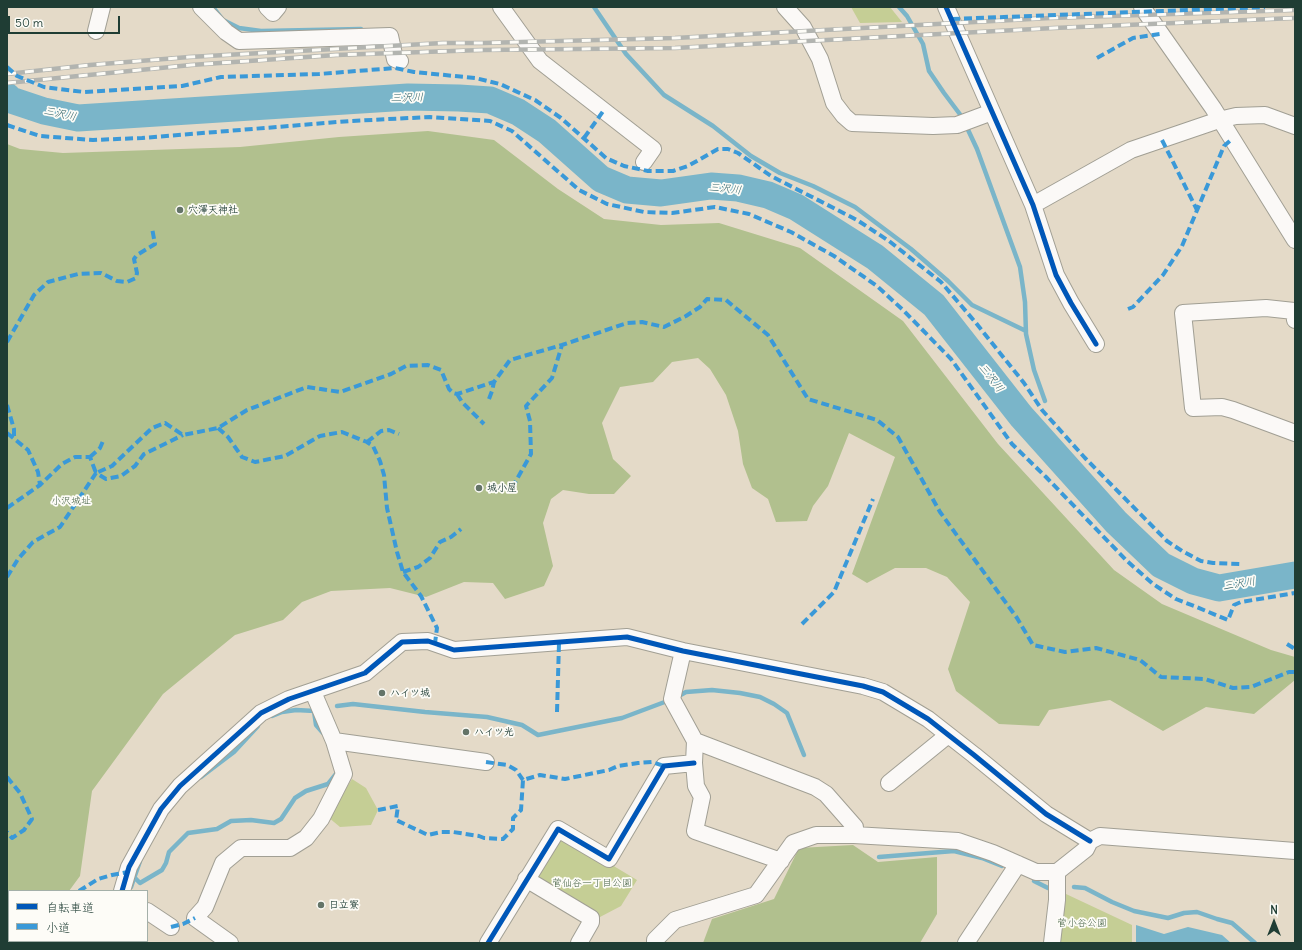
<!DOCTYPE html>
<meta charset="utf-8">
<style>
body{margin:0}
#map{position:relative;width:1302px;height:950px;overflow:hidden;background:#e4dac8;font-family:Delius,"Klee One",sans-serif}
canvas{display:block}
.frame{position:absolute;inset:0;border:8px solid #1f3d34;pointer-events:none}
.legend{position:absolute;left:8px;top:890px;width:140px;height:52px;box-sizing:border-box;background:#fdfcf7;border:1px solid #a4b0a9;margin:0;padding:5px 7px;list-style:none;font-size:12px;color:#1f3d34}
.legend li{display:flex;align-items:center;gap:8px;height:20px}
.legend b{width:20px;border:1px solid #a4b0a9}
.north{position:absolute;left:1254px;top:902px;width:40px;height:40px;-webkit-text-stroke:3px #fdfcf7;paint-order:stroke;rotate:0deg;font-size:11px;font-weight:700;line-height:16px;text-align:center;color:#1f3d34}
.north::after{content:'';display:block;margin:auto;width:14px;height:18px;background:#1f3d34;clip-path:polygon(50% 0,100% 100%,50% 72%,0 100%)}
.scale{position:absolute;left:8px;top:16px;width:112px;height:18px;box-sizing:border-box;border:2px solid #1f3d34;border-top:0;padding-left:5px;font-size:12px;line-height:14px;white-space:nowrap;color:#1f3d34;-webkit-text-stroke:3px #fdfcf7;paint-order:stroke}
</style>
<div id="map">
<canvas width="1302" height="950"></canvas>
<div class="frame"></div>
<ul class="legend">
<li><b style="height:5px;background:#0057b8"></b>自転車道</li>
<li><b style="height:5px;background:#3a99d8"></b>小道</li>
</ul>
<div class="north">N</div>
<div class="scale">50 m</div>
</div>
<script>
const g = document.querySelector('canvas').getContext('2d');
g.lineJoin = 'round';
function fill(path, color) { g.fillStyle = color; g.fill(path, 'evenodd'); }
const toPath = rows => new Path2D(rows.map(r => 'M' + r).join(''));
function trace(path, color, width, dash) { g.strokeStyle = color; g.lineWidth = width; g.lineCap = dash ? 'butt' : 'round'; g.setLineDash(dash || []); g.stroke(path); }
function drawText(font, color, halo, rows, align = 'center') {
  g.font = font + ' Delius,"Klee One",sans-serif'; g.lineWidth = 3.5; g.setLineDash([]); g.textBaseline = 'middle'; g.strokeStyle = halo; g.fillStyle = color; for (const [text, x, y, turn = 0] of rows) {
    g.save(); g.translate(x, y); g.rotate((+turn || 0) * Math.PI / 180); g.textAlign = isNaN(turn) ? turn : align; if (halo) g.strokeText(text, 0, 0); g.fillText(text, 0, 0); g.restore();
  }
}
fill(toPath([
 [851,7,890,7,902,22,860,23],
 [352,779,366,788,378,810,371,825,340,827,328,817],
 [567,838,637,880,621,906,600,917,539,880,537,871,558,839],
 [1066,894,1132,925,1132,943,1060,943]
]), '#c5ce95');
fill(toPath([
 [428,131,494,140,558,189,604,219,661,225,719,223,800,248,903,321,998,444,1114,570,1162,604,1271,650,1295,657,1295,680,1254,714,1206,707,1163,731,1110,700,1049,710,1039,726,999,724,956,691,948,669,970,602,947,577,926,568,895,568,867,583,852,574,895,457,849,433,828,486,813,506,807,521,776,522,768,499,752,488,743,464,738,431,726,395,710,369,698,358,672,362,653,382,620,387,602,423,613,459,631,476,614,494,589,494,563,490,551,499,543,523,553,566,544,586,505,599,493,583,464,582,426,597,390,588,331,591,302,602,283,620,235,635,163,694,92,791,80,876,69,891,9,891,9,923,7,926,7,144,20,149,63,153,240,147,339,137],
 [853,845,878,862,937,857,937,914,920,943,703,943,712,919,774,899,799,848]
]), '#b1c08e');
fill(toPath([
 [1136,925,1164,934,1188,927,1222,935,1231,943,1136,943]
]), '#7ab5c9');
trace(toPath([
 [213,7,223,20,239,28,261,31,361,29],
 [594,7,626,54,664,95,713,126,751,156,780,173,813,186,855,207,911,249,948,281,972,305,1026,331],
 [899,7,907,16,923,44,929,71,944,93,962,117,977,149,1020,267,1025,302,1026,334,1034,370,1045,401],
 [677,697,686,692,712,690,740,693,760,697,774,704,787,713,804,755],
 [337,706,353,704,425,712,487,717,522,725,538,735,622,718,670,700],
 [314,711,316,725,323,733],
 [272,716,282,712,296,710,315,711],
 [201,777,234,752,258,726],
 [879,857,954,851,982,858,1002,866],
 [135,878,140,883,162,870,166,863,169,852,188,833,217,829,231,821,251,820,274,823,281,819,295,798,306,791,328,784,336,774],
 [1034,881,1048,888],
 [131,887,140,861],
 [1074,887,1085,888,1112,902,1134,911,1168,918,1184,913,1197,912,1217,919,1232,923,1255,943]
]), '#7ab5c9', 4.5);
trace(toPath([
 [7,96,11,100,44,111,78,118,408,97,459,98,490,100,518,112,547,131,601,179,627,190,661,193,711,186,738,188,768,195,796,207,875,257,934,305,1021,416,1116,522,1161,565,1193,581,1219,588,1295,575]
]), '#7ab5c9', 27);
const minor = toPath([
 [201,7,226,32,239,41,390,36,395,59,400,61],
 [267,7,273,13,278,7],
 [501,7,540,61,653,149,644,162],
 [785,7,803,27,820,59,834,103,844,116,852,123,933,126,957,125,992,112],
 [946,7,1033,205,1056,275,1071,303,1096,344],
 [1142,7,1213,108,1295,240],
 [96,31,102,7],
 [1033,205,1131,150,1219,120,1236,116,1265,115,1295,126],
 [1295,320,1294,311,1266,308,1183,313,1193,408,1222,407,1233,410,1295,433],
 [683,651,672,699,695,741,694,763,696,786,702,797,695,831,781,861],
 [334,741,486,762],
 [695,741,815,787,826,794,855,827,854,835],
 [889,783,948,735],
 [526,879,591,918,591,922,579,943],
 [122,891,129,867,161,809,180,786,261,713,289,699,365,673,402,642,428,641,454,650,627,637,683,651,863,686,883,692,928,719,974,755,1046,814,1090,841],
 [147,911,171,927],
 [94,943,95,941],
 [230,943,195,918,205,907,223,863,241,848,290,848,306,838,321,819,344,774,334,741,313,692],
 [488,943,558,829,609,859,664,766,694,763],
 [655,943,655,940,675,920,756,895,793,843,816,835,854,835,958,841,993,853,1036,872,1057,872,1086,849,1090,841,1100,836,1295,851],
 [966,943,1018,864],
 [1052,943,1057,900,1057,872]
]);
trace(minor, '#a19f94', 18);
trace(minor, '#fbf9f7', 16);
const rail = toPath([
 [7,74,90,65,189,57,443,43,483,43,675,38,1050,18,1295,10],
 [7,83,191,65,336,55,482,50,675,48,1054,28,1295,18]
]);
trace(rail, '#b2b4b0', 4.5);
trace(rail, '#fdfcf7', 3, [9]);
trace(toPath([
 [952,19,1265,7],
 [1097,58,1133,38,1160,34],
 [7,67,17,76,44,87,84,92,182,86,221,77,319,74,395,68,414,72,475,78,500,84,535,100,561,118,606,158,624,166,648,171,673,171,688,166,718,149,728,149,738,153,771,176,857,220,889,241,941,282,976,323,1024,383,1042,410,1085,458,1167,541,1182,551,1201,561,1213,563,1241,564],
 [7,125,40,136,93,140,142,138,350,121,430,117,490,121,512,131,579,190,607,204,644,212,672,213,715,207,749,214,791,232,834,256,877,286,904,311,951,359,1012,444,1046,477,1127,561,1153,584,1176,599,1194,606,1228,620,1234,605,1241,602,1295,593],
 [584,138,604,110],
 [1162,140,1197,210],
 [1128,309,1133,307,1163,275,1182,246,1224,146,1232,139],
 [7,342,34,295,48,282,78,274,101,273,117,281,127,282,136,278,137,273,134,259,137,255,155,244,152,228],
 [457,394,462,402,484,424],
 [489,399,492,391,494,382],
 [7,405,14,429,14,438],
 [218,428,228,437,242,457,255,462,285,456,320,436,342,432,367,442,373,446,380,461,384,475,387,508,397,552,403,572,421,596,437,628,435,643],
 [7,433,28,450,38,472,40,485],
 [367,442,381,431,389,430,399,434],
 [90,457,100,448,103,441],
 [512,488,531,454,530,421,526,406,552,378,562,345],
 [7,508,40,485,62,464,75,457,90,457,96,473,112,466,152,428,165,423,183,435,218,428,247,410,307,387,340,392,391,374,406,366,428,365,441,370,449,389,453,393,457,394,494,382,510,360,562,345,627,323,642,322,664,327,686,316,700,307,707,299,726,300,768,335,808,399,877,420,898,437,940,512,1017,618,1033,645,1065,652,1096,648,1140,660,1161,677,1205,679,1233,688,1251,687,1289,672,1295,672],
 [403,572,418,567,430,558,440,542,451,537,461,529],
 [7,577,18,559,33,542,60,527,96,473,106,479,121,476,135,466,144,454,183,435],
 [802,624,834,592,873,499],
 [1287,644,1295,649],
 [557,712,559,643],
 [486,762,507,765,516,770,523,780],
 [7,777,20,793,32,819,24,830,12,838,7,832],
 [378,810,398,806,396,820,428,835,441,832,453,832,479,836,484,838,503,839,513,829,513,818,521,810,523,780,540,775,565,779,609,770,618,766,638,763,652,762,664,766],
 [79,891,98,879,112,875,128,872],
 [171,927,183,924,195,918],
 [124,941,124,943],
 [22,943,22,941]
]), '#3a99d8', 4, [8, 4]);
trace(toPath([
 [946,7,1033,205,1056,275,1071,303,1096,344],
 [122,891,129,867,161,809,180,786,261,713,289,699,365,673,402,642,428,641,454,650,627,637,683,651,863,686,883,692,928,719,974,755,1046,814,1090,841],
 [488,943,558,829,609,859,664,766,694,763]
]), '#0057b8', 5);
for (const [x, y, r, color] of [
 [180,210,4,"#647468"],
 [479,488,4,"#647468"],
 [382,693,4,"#647468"],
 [466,732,4,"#647468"],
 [321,905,4,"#647468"]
]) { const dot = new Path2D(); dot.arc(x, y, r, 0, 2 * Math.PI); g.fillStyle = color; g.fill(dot); trace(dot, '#fdfcf7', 1.5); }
drawText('bold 10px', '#1f3d34', '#fdfcf7', [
 ["穴澤天神社",188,210],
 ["城小屋",487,488],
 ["ハイツ城",390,693],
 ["ハイツ光",474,732],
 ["日立寮",329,905]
], 'left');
drawText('10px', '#425f42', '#fdfcf7', [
 ["小沢城址",71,501],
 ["菅仙谷一丁目公園",592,883],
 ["菅小谷公園",1082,923]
]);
drawText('italic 11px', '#2f6168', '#fdfcf7', [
 ["三沢川",407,98,-1],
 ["三沢川",60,114,12],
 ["三沢川",725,189,6],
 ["三沢川",991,378,52],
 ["三沢川",1239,584,-9]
]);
</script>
